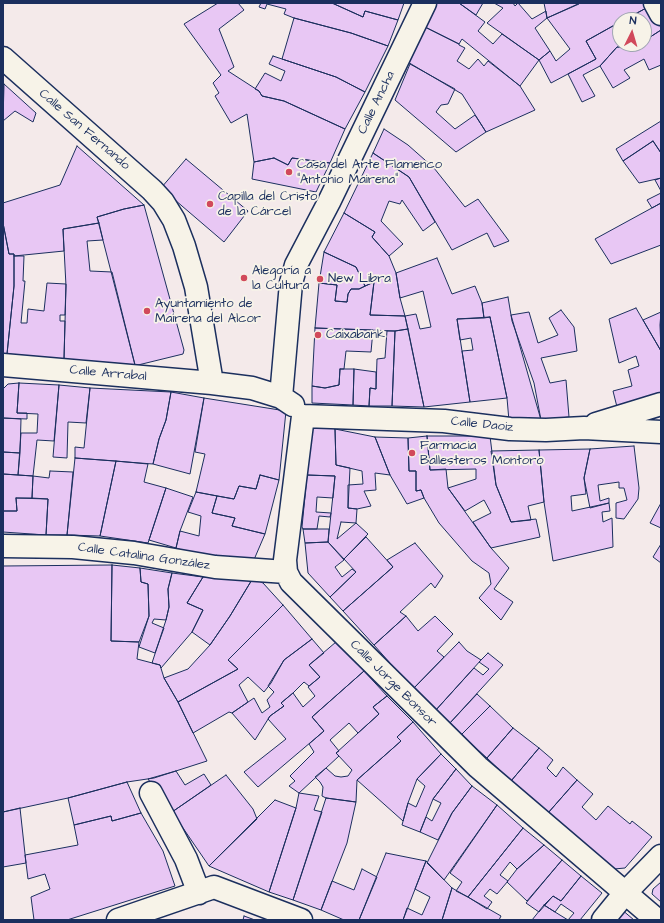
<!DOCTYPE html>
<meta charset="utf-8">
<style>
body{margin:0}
#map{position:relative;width:664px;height:923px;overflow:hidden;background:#f4eaea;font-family:"Architects Daughter",sans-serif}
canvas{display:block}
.frame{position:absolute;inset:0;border:4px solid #1b2f5e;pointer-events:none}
.north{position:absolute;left:612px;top:12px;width:40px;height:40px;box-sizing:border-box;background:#f7f3e8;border:1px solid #9fa5b1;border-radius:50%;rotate:5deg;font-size:11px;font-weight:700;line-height:16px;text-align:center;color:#1b2f5e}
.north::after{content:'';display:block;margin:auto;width:14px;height:18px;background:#d1495b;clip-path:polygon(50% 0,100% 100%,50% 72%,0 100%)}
</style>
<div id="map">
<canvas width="664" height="923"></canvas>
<div class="frame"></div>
<div class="north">N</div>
</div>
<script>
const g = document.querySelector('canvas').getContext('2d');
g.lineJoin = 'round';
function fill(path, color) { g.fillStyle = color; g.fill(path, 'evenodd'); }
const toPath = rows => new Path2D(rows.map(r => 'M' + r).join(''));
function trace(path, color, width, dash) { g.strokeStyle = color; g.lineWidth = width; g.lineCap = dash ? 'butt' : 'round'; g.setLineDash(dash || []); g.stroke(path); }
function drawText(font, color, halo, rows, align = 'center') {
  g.font = font + ' "Architects Daughter",sans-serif'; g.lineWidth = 3.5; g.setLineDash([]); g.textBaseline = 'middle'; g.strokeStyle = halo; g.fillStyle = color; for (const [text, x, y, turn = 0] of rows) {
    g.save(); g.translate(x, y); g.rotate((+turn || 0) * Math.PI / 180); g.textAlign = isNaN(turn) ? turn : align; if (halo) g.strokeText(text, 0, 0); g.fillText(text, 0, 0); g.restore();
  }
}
const building = toPath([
 [218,3,238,3,244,10,219,29,234,67,228,71,259,91,262,96,284,101,345,129,330,163,292,158,288,165,274,158,254,162,247,114,231,123,215,96,219,93,213,83,221,75,184,24,218,3],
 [261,3,332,3,363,17,365,11,398,20,388,46,351,33,294,18,284,14,286,9,267,4,265,9,259,7,261,3],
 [332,3,404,3,398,20,365,11,363,17,332,3],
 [434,3,459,3,485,22,478,31,493,44,502,34,539,60,520,86,462,39,459,44,423,26,434,3],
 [459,3,483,3,476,15,459,3],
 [494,3,513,3,515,6,518,3,532,19,546,11,547,18,535,28,550,51,539,60,487,23,503,8,494,3],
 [544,3,579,3,579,4,547,18,544,3],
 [580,3,648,3,650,6,624,20,620,20,620,22,586,41,596,59,551,83,539,60,550,51,556,61,570,49,547,18,580,3],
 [650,6,661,25,661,30,644,41,644,20,624,20,650,6],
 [294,18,351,33,388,46,365,92,336,77,282,59,294,18],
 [620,22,620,44,639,44,634,47,617,47,600,66,583,75,595,96,582,102,568,74,596,59,586,41,620,22],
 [423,26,459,44,459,45,465,48,457,61,469,69,478,59,484,66,488,61,520,86,535,110,486,132,462,94,406,61,423,26],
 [661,30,661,65,649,70,644,59,624,70,630,78,613,88,600,66,617,47,634,47,639,44,644,44,644,41,661,30],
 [273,56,336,77,365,92,345,129,284,101,262,96,259,91,255,89,265,73,281,81,285,71,269,64,273,56],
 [410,64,455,89,448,104,441,105,436,112,455,129,475,115,486,132,456,152,395,100,410,64],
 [4,84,36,113,33,122,15,111,3,121,4,84],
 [661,121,661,153,653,141,623,161,616,149,661,121],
 [384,129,408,145,434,168,465,207,478,199,509,241,494,247,487,233,452,250,409,177,373,153,384,129],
 [653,141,661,153,661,178,639,183,623,161,653,141],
 [77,146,144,205,124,209,97,217,99,223,63,229,64,251,14,256,14,254,9,254,3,223,3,203,60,185,77,146],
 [373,153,409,177,435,222,423,231,402,200,400,204,389,201,381,221,403,244,389,256,372,237,375,232,344,213,373,153],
 [274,158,288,165,292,158,330,163,316,192,252,179,254,162,274,158],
 [186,159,248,211,224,242,161,188,186,159],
 [661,178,661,191,655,180,661,178],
 [661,193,661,203,652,208,647,200,661,193],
 [661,203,661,245,611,264,595,239,661,203],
 [144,205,184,350,183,354,138,365,135,365,97,217,124,209,144,205],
 [344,213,375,232,372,237,389,256,396,273,400,298,405,316,370,315,374,282,365,286,356,267,324,252,344,213],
 [3,223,9,254,14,254,14,286,7,354,3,354,3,223],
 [99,223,103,240,87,241,90,271,112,272,135,365,64,359,66,286,63,229,99,223],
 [324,252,356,267,365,286,359,289,351,289,348,294,347,302,335,301,337,285,319,283,324,252],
 [14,256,24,256,23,281,25,281,21,323,27,323,28,309,44,311,47,283,66,284,65,315,60,315,60,321,65,321,64,359,7,354,14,286,14,256],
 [437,258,452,294,475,286,482,303,484,318,457,319,470,402,424,407,405,316,416,314,420,329,431,327,423,291,400,298,396,273,437,258],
 [374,282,370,315,405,316,408,329,395,331,315,328,319,283,337,285,335,301,347,302,348,294,351,289,359,289,374,282],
 [508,297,512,321,534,383,541,420,509,421,507,398,490,317,484,318,482,303,508,297],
 [636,308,661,351,661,394,617,407,613,391,632,386,628,370,639,366,636,356,619,363,609,319,636,308],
 [561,310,574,327,577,351,541,358,550,383,566,380,569,417,541,420,511,315,529,312,538,343,558,335,549,318,561,310],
 [661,312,660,325,661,351,643,320,661,312],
 [490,317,507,398,470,402,462,351,473,350,471,338,460,340,457,319,490,317],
 [315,328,373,330,371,352,346,351,344,369,340,369,339,385,325,388,312,386,315,328],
 [408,329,424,407,392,406,395,331,408,329],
 [387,331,395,331,392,406,369,406,370,388,376,389,377,359,385,358,387,331],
 [340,369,354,369,353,405,312,403,312,386,325,388,339,385,340,369],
 [354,369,376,372,376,389,370,388,369,406,353,405,354,369],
 [19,383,59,385,54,441,37,440,33,476,18,475,21,433,37,433,38,414,17,413,19,383],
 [19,383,17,413,27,413,27,419,3,418,3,389,8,384,19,383],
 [59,385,90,388,86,423,68,422,67,458,53,457,59,385],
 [90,388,171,392,166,420,159,439,153,464,75,458,75,447,84,448,90,388],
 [171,392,204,398,190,474,153,464,159,439,166,420,171,392],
 [204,398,286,411,279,480,260,475,256,489,239,486,234,499,196,492,205,454,195,452,204,398],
 [3,418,21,419,20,453,3,452,3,418],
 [318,424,335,429,336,465,350,468,348,508,357,509,356,523,368,534,344,559,328,542,335,476,307,475,311,430,318,424],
 [341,522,356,523,337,539,341,522],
 [335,429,375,437,390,475,375,473,376,490,364,491,371,506,357,509,348,508,348,485,363,484,362,471,336,465,335,429],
 [427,436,430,470,446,469,448,488,491,548,509,568,494,589,513,602,501,620,479,598,491,584,489,573,472,561,439,523,424,498,421,490,416,491,416,471,409,471,408,438,427,436],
 [427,436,490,436,496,485,511,522,536,519,540,537,491,548,473,522,491,513,484,500,465,511,448,488,476,479,476,469,430,470,427,436],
 [375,437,408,438,409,471,416,471,416,491,421,490,424,498,407,504,390,475,375,437],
 [634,446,639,488,638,499,624,519,616,518,616,503,627,500,624,488,619,488,619,482,598,485,600,501,609,498,609,503,590,508,584,478,590,449,634,446],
 [590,449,584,478,586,494,571,496,572,511,609,503,610,511,602,512,603,522,612,518,613,547,553,561,544,502,539,450,590,449],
 [539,450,544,502,528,506,531,520,511,522,496,485,491,451,539,450],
 [3,452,20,453,18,475,3,474,3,452],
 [75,458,116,461,100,536,67,535,75,458],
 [116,461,148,464,144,482,166,488,148,543,100,536,116,461],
 [50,471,73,472,67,535,46,535,48,499,32,498,33,476,49,478,50,471],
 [3,474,33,476,32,498,16,498,17,511,3,511,3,474],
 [260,475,279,480,265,534,232,526,235,518,212,513,217,496,234,499,239,486,256,489,260,475],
 [307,475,335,476,333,498,317,497,316,512,331,513,330,517,319,516,317,529,303,529,302,527,307,475],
 [166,488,193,497,180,531,176,548,149,540,166,488],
 [196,492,217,496,212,513,235,518,232,526,265,534,253,562,202,557,176,548,180,531,199,536,201,516,188,512,196,492],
 [16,498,48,499,46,535,3,532,3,511,17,511,16,498],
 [661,503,661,528,650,523,661,503],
 [303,529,329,529,328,542,305,543,303,529],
 [366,537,393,567,343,611,330,597,356,572,344,559,366,537],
 [328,542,344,560,335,567,342,577,352,569,356,572,330,597,308,573,305,543,328,542],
 [415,543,443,576,435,588,431,583,400,612,406,616,374,645,343,611,393,567,387,560,415,543],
 [661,544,661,563,653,557,661,544],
 [112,565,111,641,139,642,137,659,160,665,164,678,178,702,207,761,154,778,127,782,68,798,3,812,3,566,112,565],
 [112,565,140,568,141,582,148,584,149,616,139,642,111,641,112,565],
 [140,568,172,573,168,589,169,607,166,620,154,619,152,623,164,628,155,653,139,647,149,616,148,584,141,582,140,568],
 [172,573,203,577,187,603,203,610,192,632,161,668,160,665,152,663,166,620,169,607,168,589,172,573],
 [203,577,253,578,230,616,210,645,192,632,203,610,187,603,203,577],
 [253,578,263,583,283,605,228,660,238,669,178,702,164,678,188,669,210,645,230,616,253,578],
 [283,605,312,639,284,660,271,683,264,692,248,677,239,685,248,702,232,713,229,712,193,733,178,702,238,669,228,660,283,605],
 [406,616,418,631,435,616,453,634,437,651,444,657,413,689,374,645,406,616],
 [312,639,324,653,309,665,320,677,309,686,304,682,293,693,281,703,284,706,270,716,255,740,232,713,254,698,262,713,270,707,267,700,274,692,268,686,284,660,312,639],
 [336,642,364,671,312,717,324,731,258,787,244,772,286,739,268,719,270,716,284,706,281,703,293,693,303,707,315,696,308,687,320,677,309,665,336,642],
 [459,642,467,651,481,660,435,711,413,689,459,642],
 [488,653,503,665,449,724,435,711,474,668,483,675,489,669,479,662,488,653],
 [364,671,387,696,373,707,379,714,358,733,349,723,330,740,339,751,336,753,339,756,299,793,289,786,295,781,290,776,314,752,309,744,324,731,312,717,364,671],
 [477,694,490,706,461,735,449,724,477,694],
 [387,696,413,722,397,737,401,741,357,780,356,802,326,798,322,796,323,787,320,782,315,777,326,768,335,776,341,777,348,776,352,770,336,753,379,714,373,707,387,696],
 [490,706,513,728,487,758,461,735,490,706],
 [413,722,441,754,417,779,408,803,403,821,357,780,401,741,397,737,413,722],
 [513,728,539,748,511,781,487,758,513,728],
 [539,748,553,760,547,768,556,777,563,767,577,780,548,813,511,781,539,748],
 [441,754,456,769,433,799,420,832,402,825,408,803,416,807,425,786,417,779,441,754],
 [456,769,472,786,452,813,438,840,420,832,426,817,432,821,441,803,433,799,456,769],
 [176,771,185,785,204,774,211,785,172,812,148,779,176,771],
 [226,775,253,809,257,819,209,866,172,812,226,775],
 [577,780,593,794,582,807,596,820,608,806,630,824,632,821,652,837,625,868,614,869,548,813,577,780],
 [127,782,141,813,112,821,111,816,74,825,68,798,127,782],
 [472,786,497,805,444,880,427,863,452,813,472,786],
 [299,793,319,796,314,810,322,812,293,900,269,892,296,808,299,793],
 [326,798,356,802,347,843,321,910,293,900,326,798],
 [275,800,296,808,269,892,209,866,275,800],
 [497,805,523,828,468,897,456,891,462,882,450,873,497,805],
 [20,808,26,863,3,867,3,812,20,808],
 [141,813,163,851,175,886,67,920,34,920,31,897,50,889,45,874,28,879,25,855,78,845,74,825,111,816,112,821,141,813],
 [523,828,544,845,517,869,510,862,500,875,508,881,497,894,490,889,484,896,492,902,487,909,468,897,523,828],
 [544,845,562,860,527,901,507,882,517,869,544,845],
 [386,853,426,861,403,920,359,920,386,853],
 [562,860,581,876,561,901,553,896,539,912,526,903,562,860],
 [426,861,452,888,442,920,403,920,407,908,422,915,430,897,415,889,426,861],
 [362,869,377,877,359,920,344,920,321,910,332,881,354,890,362,869],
 [581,876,602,893,580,920,568,920,574,913,561,904,555,912,544,905,553,896,561,901,581,876],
 [661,882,661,902,652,894,653,889,661,882],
 [452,888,501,916,499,920,442,920,452,888],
 [544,905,555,912,568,920,532,920,544,905],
 [621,909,634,920,612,920,621,909],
 [244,916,255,920,243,920,244,916]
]);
fill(building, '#e8c7f4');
trace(building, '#1b2f5e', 1);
const minor = toPath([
 [655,3,661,14],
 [3,58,152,190,163,202,174,220,184,246,196,287,212,383],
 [3,365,212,383,252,388,281,397,293,405],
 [281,397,291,283,296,265,329,202,425,3],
 [303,416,285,560,286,572,291,582,478,767,657,920],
 [303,416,444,421,510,429,546,430,584,428,661,432],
 [596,424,661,404],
 [3,546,73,547,134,553,215,567,286,572],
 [151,793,186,859,199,893],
 [118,920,214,887,301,920],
 [603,920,625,893,661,856]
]);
trace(minor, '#1b2f5e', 25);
trace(minor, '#f7f3e8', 22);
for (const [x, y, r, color] of [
 [289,172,4,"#d1495b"],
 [210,204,4,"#d1495b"],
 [244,278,4,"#d1495b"],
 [320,279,4,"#d1495b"],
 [147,311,4,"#d1495b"],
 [318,335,4,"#d1495b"],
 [412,453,4,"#d1495b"]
]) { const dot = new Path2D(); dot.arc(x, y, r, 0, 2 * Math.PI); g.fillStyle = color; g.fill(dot); trace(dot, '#f7f3e8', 1.5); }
drawText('13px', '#1b2f5e', '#f7f3e8', [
 ["Calle Ancha",377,103,-64],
 ["Calle San Fernando",84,130,41],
 ["Calle Arrabal",108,374,5],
 ["Calle Daoiz",482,425,6],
 ["Calle Catalina González",144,557,8],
 ["Calle Jorge Bonsor",393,684,45]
]);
drawText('13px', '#1b2f5e', '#f7f3e8', [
 ["Casa del Arte Flamenco",297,165],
 ["\"Antonio Mairena\"",297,180],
 ["Capilla del Cristo",218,197],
 ["de la Cárcel",218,212],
 ["Alegoría a",252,271],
 ["la Cultura",252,286],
 ["New Libra",328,279],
 ["Ayuntamiento de",155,304],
 ["Mairena del Alcor",155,319],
 ["Caixabank",326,335],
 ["Farmacia",420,446],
 ["Ballesteros Montoro",420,461]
], 'left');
</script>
